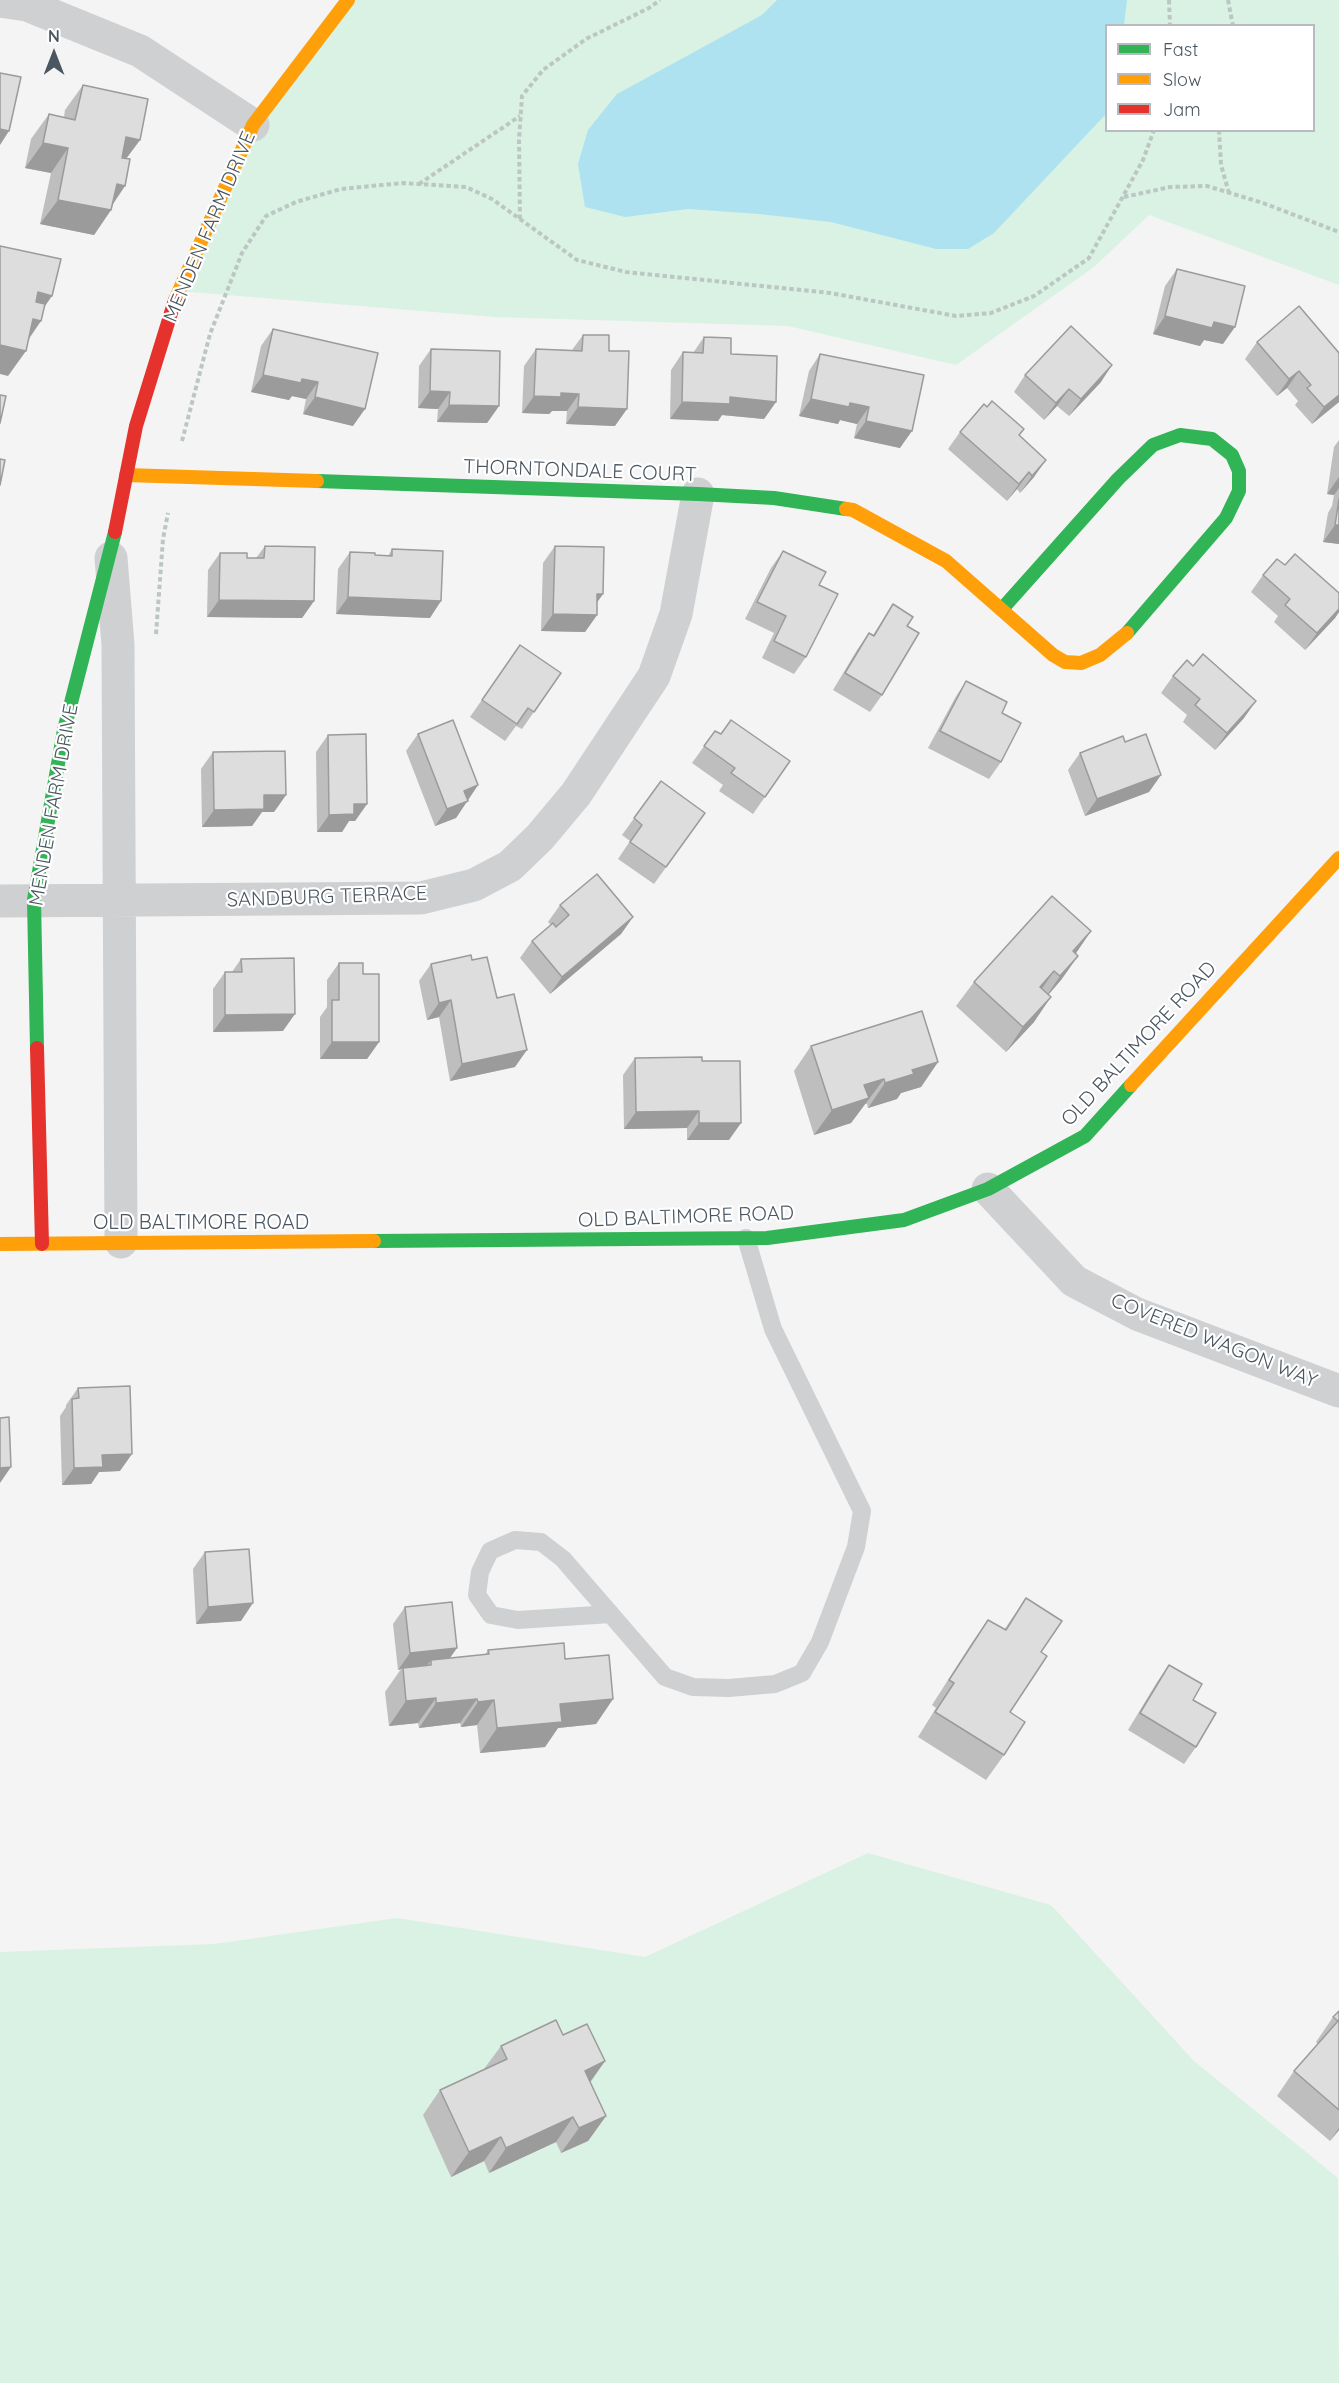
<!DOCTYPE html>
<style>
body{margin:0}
#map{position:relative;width:1339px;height:2383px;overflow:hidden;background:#f4f4f4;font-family:Quicksand,sans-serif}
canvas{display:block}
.legend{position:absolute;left:1105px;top:24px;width:210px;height:108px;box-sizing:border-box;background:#fff;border:2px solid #b7bbc0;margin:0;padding:8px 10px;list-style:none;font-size:18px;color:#4a5661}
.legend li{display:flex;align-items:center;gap:12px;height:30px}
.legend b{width:30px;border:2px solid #b7bbc0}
.north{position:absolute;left:24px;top:24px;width:60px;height:60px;-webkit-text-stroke:4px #fff;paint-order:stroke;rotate:0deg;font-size:16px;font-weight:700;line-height:24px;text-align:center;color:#4a5661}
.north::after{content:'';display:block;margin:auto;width:21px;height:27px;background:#4a5661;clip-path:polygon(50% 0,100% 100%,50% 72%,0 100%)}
</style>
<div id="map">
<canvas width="1339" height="2383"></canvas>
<ul class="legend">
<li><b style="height:8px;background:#30b455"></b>Fast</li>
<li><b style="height:8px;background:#ff9f0a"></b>Slow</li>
<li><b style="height:8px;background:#e5322d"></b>Jam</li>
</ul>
<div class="north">N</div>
</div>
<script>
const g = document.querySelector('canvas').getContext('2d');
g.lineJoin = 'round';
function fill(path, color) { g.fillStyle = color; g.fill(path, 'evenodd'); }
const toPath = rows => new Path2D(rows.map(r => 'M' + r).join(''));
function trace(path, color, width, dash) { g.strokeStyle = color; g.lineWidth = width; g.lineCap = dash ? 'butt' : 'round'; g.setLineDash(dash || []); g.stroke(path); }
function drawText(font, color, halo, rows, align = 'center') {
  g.font = font + ' Quicksand,sans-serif'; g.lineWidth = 4.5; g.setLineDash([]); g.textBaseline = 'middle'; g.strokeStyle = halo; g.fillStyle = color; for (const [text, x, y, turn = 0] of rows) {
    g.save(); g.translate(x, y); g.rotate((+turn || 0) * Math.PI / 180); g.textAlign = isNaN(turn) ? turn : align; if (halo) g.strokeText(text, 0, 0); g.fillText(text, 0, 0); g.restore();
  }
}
fill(toPath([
 [348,0,1339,0,1339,285,1149,215,1094,267,956,365,788,326,495,317,178,291,253,125],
 [1106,26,1314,26,1314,130,1106,130],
 [868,1853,1051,1905,1194,2061,1338,2178,1339,2383,0,2383,0,1952,214,1944,397,1918,645,1957]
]), '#d9f2e3');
fill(toPath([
 [777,0,1127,0,1124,25,1106,26,1105,115,994,233,968,249,936,249,831,222,759,214,688,209,625,217,585,207,578,164,588,130,617,94,762,15]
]), '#aee2f0');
trace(toPath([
 [1169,0,1170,26],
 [1228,0,1233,26],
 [1219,130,1221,165,1229,193],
 [419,184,520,116],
 [1124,197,1170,187,1207,186,1263,203,1339,232],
 [520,219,519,140,522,96,543,70,586,39,649,8,660,0],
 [182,441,210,334,242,253,266,216,296,202,341,189,403,183,466,187,492,199,577,260,626,272,830,293,956,316,991,313,1034,296,1089,258,1143,160,1154,130],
 [156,634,163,539,168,513]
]), '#bcc7c4', 4, [4.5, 3]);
trace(toPath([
 [611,1614,518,1620,491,1615,477,1595,480,1572,490,1551,515,1540,541,1542,563,1559,665,1677,693,1687,729,1688,775,1684,802,1673,820,1642,856,1547,862,1511,773,1329,746,1238]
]), '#ced0d2', 18);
trace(toPath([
 [0,1,27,5,140,51,253,125],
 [111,558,118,645,121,1242],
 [0,901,421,898,474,885,510,866,540,837,576,794,654,676,676,614,698,494],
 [988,1189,1074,1281,1137,1314,1339,1391]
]), '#ced0d2', 33);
trace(toPath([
 [317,481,698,494,774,498,846,509],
 [1002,609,1118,479,1153,445,1180,435,1212,439,1232,455,1239,471,1239,491,1226,518,1127,633],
 [37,1048,34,900,64,730,115,532],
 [374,1241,767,1238,904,1220,988,1189,1085,1136,1131,1085]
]), '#30b455', 14);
trace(toPath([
 [175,300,253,125,348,0],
 [126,475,317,481],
 [846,509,853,510,946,561,1053,655,1065,662,1081,663,1100,655,1127,633],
 [1131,1085,1339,858],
 [0,1244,374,1241]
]), '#ff9f0a', 14);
trace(toPath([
 [115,532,136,426,175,300],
 [37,1048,42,1244]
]), '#e5322d', 14);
fill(toPath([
 [83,85,140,140,126,159,111,210,94,235,40,224,51,173,25,168,31,139,49,114,64,117,65,110],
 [1177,269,1223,344,1204,340,1200,346,1153,334,1165,286],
 [273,329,353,426,303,414,306,399,292,396,289,400,251,392,261,346],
 [583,335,609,351,615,426,566,424,567,411,552,411,549,414,522,413,524,366,536,349,572,350],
 [704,337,731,354,776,402,764,419,722,415,718,421,670,419,671,370,683,352,693,353],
 [1257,342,1339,353,1339,402,1312,424,1295,405,1298,401,1287,388,1277,396,1245,359],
 [431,349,499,406,487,423,437,422,438,409,418,408,419,366],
 [820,354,924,375,900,448,854,438,857,424,840,420,838,424,799,416,809,371],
 [1025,375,1101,382,1069,416,1057,406,1044,420,1014,392],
 [960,432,1019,436,1034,477,1020,493,1017,489,1007,501,948,449],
 [1339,440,1339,544,1323,542,1328,513,1332,506,1334,495,1327,494,1334,447],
 [265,546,314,601,302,618,207,617,208,570,220,553,247,558,256,558],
 [555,546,603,594,597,602,597,615,585,632,541,631,543,563],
 [392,549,430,618,336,614,338,569,350,552,375,555,388,556],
 [783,551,819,585,806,657,794,674,762,658,774,633,745,619,771,568],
 [1263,575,1339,609,1339,612,1335,618,1305,650,1274,622,1278,616,1251,592],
 [893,604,907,626,882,695,870,712,833,690,857,650,869,633,873,635],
 [520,645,561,673,522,729,516,726,505,741,470,717],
 [1173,676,1244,718,1215,750,1183,722,1187,715,1161,693],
 [966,681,1002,713,1001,762,989,779,928,748,955,698],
 [715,731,721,734,790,761,753,814,719,791,723,785,692,763],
 [418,734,478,785,456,818,435,826,406,751],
 [328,735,367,804,355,821,349,821,342,832,317,832,316,752],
 [1125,742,1161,775,1149,792,1085,816,1068,770,1080,753],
 [213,752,286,795,274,812,262,812,252,826,202,827,201,769],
 [661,781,705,813,654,884,618,859,630,841,622,835],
 [560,905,633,917,621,934,550,994,520,958,532,941,551,925,548,922],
 [1091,931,1076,953,1078,956,1061,980,1049,994,1034,1022,1006,1052,956,1006,974,982],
 [241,959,283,1031,213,1032,213,989,225,972,232,972],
 [472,960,515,1067,450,1081,439,1017,427,1020,419,981,431,964],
 [339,963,379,1042,367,1059,320,1059,320,1017,327,1007,327,980],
 [811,1046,938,1062,921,1087,901,1093,897,1099,868,1108,867,1104,865,1104,851,1123,814,1135,794,1071],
 [635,1058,702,1061,729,1140,687,1140,687,1128,624,1129,623,1075],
 [78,1388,120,1471,99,1472,91,1484,62,1485,60,1416,66,1407,66,1405],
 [205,1552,241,1621,196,1624,193,1569],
 [1026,1598,1041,1652,1010,1712,1004,1755,986,1780,918,1737,936,1708,932,1705,971,1644,988,1620,1004,1630],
 [405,1607,450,1658,485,1655,488,1650,565,1659,613,1699,596,1724,558,1728,545,1747,480,1753,477,1725,461,1727,460,1723,419,1728,418,1723,389,1726,385,1692,401,1669,398,1670,393,1624],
 [1169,1665,1193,1700,1196,1747,1184,1764,1128,1730,1157,1682],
 [1339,2011,1339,2130,1330,2141,1277,2096,1294,2071,1318,2044,1316,2042,1333,2017],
 [563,2035,605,2061,590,2083,606,2116,588,2141,561,2153,556,2142,489,2173,484,2161,451,2177,423,2115,440,2090,484,2069,501,2046]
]), '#bebebf');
fill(toPath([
 [0,129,9,131,0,145],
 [126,137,140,140,122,164,109,162],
 [43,143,68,148,51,173,25,168],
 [117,184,125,186,109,210,111,210,94,235,40,224,58,200],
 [38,292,52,296,36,319,41,321,24,346],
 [1165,316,1214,322,1235,327,1223,344,1204,340,1200,346,1153,334],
 [0,345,26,351,8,376,0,374],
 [1112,365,1101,382,1069,416,1081,399],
 [1299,371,1287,388,1277,396,1289,379],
 [263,375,302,379,318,382,306,399,292,396,289,400,251,392],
 [1069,389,1057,406,1044,420,1056,403],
 [430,391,450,392,438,409,418,408],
 [561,393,579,394,567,411,552,411,549,414,522,413,534,396],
 [1339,395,1339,402,1312,424,1324,407],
 [315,397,365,409,353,426,303,414],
 [730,397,776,402,764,419,722,415,718,421,670,419,682,402],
 [811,399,850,403,869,407,857,424,840,420,838,424,799,416],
 [449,405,499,406,487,423,437,422],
 [578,407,627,409,615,426,566,424],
 [866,421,912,431,900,448,854,438],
 [1046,460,1034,477,1020,493,1032,476],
 [1029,472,1017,489,1007,501,1019,484],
 [1339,477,1339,488,1334,495,1327,494],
 [1335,525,1339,525,1339,544,1323,542],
 [597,594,603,594,591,611],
 [348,597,441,601,430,618,336,614],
 [219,600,314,601,302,618,207,617],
 [1339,609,1339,612,1335,618,1305,650,1317,633],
 [553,614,597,615,585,632,541,631],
 [1256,701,1244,718,1215,750,1227,733],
 [1161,775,1149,792,1085,816,1097,799],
 [478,785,456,818,435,826,447,809,464,791],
 [264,795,286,795,274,812,262,812,252,826,202,827,214,810],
 [354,804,367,804,355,821,349,821,342,832,317,832,329,815],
 [633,917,621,934,550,994,562,977],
 [1091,931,1074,956,1056,976,1073,951],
 [1078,956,1061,980,1043,1001,1060,976],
 [1054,971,1037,996,1040,987],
 [1051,997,1034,1022,1006,1052,1023,1027],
 [451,1000,439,1017,427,1020,439,1003],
 [295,1014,283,1031,213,1032,225,1015],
 [332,1042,379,1042,367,1059,320,1059],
 [527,1050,515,1067,450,1081,462,1064],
 [938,1062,921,1087,901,1093,897,1099,868,1108,885,1083,912,1070],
 [884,1079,851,1123,814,1135,832,1110,864,1085],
 [699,1111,687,1128,624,1129,636,1112],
 [699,1123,741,1123,729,1140,687,1140],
 [132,1454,120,1471,99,1472,91,1484,62,1485,74,1468,102,1455],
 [11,1467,0,1483,0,1468],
 [253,1603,241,1621,196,1624,208,1607],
 [457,1648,445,1665,431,1665,431,1660,426,1667,403,1668,401,1669,398,1670,410,1653],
 [436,1698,418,1723,389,1726,406,1701],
 [477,1699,460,1723,419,1728,436,1703],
 [613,1699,596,1724,558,1728,545,1747,480,1753,497,1728,560,1704],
 [494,1700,477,1725,461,1727,478,1702],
 [605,2061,587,2086,585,2071],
 [606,2116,588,2141,561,2153,579,2128],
 [573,2117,556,2142,489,2173,506,2148],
 [1339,2128,1339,2130,1330,2141],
 [501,2137,484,2161,451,2177,469,2152]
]), '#9b9b9b');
const building = toPath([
 [0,73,21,77,9,131,0,129,0,73],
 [83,85,148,99,140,140,126,137,122,158,130,159,125,186,117,184,111,210,58,200,68,148,43,143,49,114,75,120,83,85],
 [0,246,61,259,52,296,38,292,36,302,45,304,41,321,33,319,26,351,0,345,0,246],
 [1177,269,1245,286,1235,327,1214,322,1212,328,1165,316,1177,269],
 [1299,306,1339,353,1339,395,1324,407,1307,388,1311,385,1299,371,1289,379,1257,342,1299,306],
 [1071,326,1112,365,1081,399,1069,389,1056,403,1025,375,1071,326],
 [273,329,378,353,365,409,315,397,318,382,302,379,301,383,263,375,273,329],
 [583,335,609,335,609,351,629,351,627,409,578,407,579,394,561,393,561,397,534,396,536,349,582,351,583,335],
 [704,337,731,338,731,354,777,356,776,402,730,397,730,404,682,402,683,352,703,353,704,337],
 [431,349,500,351,499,406,449,405,450,392,430,391,431,349],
 [820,354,924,375,912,431,866,421,869,407,850,403,849,407,811,399,820,354],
 [0,395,6,396,0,423,0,395],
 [992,401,1024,429,1019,435,1046,460,1032,476,1029,472,1019,484,960,432,984,404,987,407,992,401],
 [0,459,5,460,0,485,0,459],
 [1339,499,1339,525,1335,525,1339,499],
 [265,546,315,547,314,601,219,600,220,553,247,553,247,558,264,558,265,546],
 [555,546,604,547,603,594,597,594,597,615,553,614,555,546],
 [392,549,443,551,441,601,348,597,350,552,375,553,375,555,392,556,392,549],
 [783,551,826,572,819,585,838,594,806,657,774,641,786,616,757,602,783,551],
 [1295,554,1339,593,1339,609,1317,633,1285,605,1290,599,1263,575,1277,559,1285,565,1295,554],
 [893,604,913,617,907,626,919,633,882,695,845,673,869,633,874,636,893,604],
 [520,645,561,673,534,712,528,708,517,724,482,700,520,645],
 [1203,654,1256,701,1227,733,1195,705,1200,699,1173,676,1187,660,1193,666,1203,654],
 [966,681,1007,702,1002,713,1021,723,1001,762,940,731,966,681],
 [453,720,478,785,464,791,468,801,447,809,418,734,453,720],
 [731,720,790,761,765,797,731,773,735,768,704,746,715,731,721,734,731,720],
 [366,734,367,804,354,804,354,814,329,815,328,735,366,734],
 [1146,734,1161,775,1097,799,1080,753,1123,736,1125,742,1146,734],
 [285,751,286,795,264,795,264,809,214,810,213,752,285,751],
 [661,781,705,813,666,867,630,842,642,825,634,818,661,781],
 [597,874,633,917,562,977,532,941,553,923,556,927,569,915,560,905,597,874],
 [1052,896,1091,931,1073,951,1078,956,1060,976,1054,971,1040,987,1051,997,1023,1027,974,982,1052,896],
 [471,955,472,960,487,957,497,998,514,994,527,1050,462,1064,451,1000,439,1003,431,964,471,955],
 [294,958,295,1014,225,1015,225,972,242,972,241,959,294,958],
 [339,963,363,963,363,974,379,974,379,1042,332,1042,332,1000,339,1000,339,963],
 [922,1011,938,1062,912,1070,914,1074,885,1083,884,1079,864,1085,869,1098,832,1110,811,1046,922,1011],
 [702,1057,702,1061,740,1061,741,1123,699,1123,699,1111,636,1112,635,1058,702,1057],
 [130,1386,132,1454,102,1455,103,1467,74,1468,72,1399,79,1398,78,1388,130,1386],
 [9,1417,11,1467,0,1468,0,1418,9,1417],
 [249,1549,253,1603,208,1607,205,1552,249,1549],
 [1026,1598,1062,1621,1041,1652,1047,1656,1010,1712,1025,1722,1004,1755,935,1712,954,1683,949,1680,988,1620,1006,1630,1026,1598],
 [452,1602,457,1648,410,1653,405,1607,452,1602],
 [564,1643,565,1659,609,1655,613,1699,560,1704,562,1722,497,1728,494,1700,478,1702,477,1699,436,1703,436,1698,406,1701,403,1668,431,1665,431,1660,489,1654,488,1650,564,1643],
 [1169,1665,1202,1684,1193,1700,1216,1713,1196,1747,1140,1713,1169,1665],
 [1339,2011,1339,2110,1294,2071,1338,2021,1333,2017,1339,2011],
 [556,2020,563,2035,587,2024,605,2061,585,2071,606,2116,579,2128,573,2117,506,2148,501,2137,469,2152,440,2090,507,2059,501,2046,556,2020]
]);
fill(building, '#ddddde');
trace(building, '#9b9b9b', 1.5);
drawText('20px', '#4a5661', '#fff', [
 ["MENDEN FARM DRIVE",210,227,-67],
 ["THORNTONDALE COURT",580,471,2],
 ["MENDEN FARM DRIVE",54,805,-80],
 ["SANDBURG TERRACE",327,897,-2],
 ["OLD BALTIMORE ROAD",1139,1044,-47],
 ["OLD BALTIMORE ROAD",686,1217,-2],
 ["OLD BALTIMORE ROAD",201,1223],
 ["COVERED WAGON WAY",1214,1341,22]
]);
</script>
